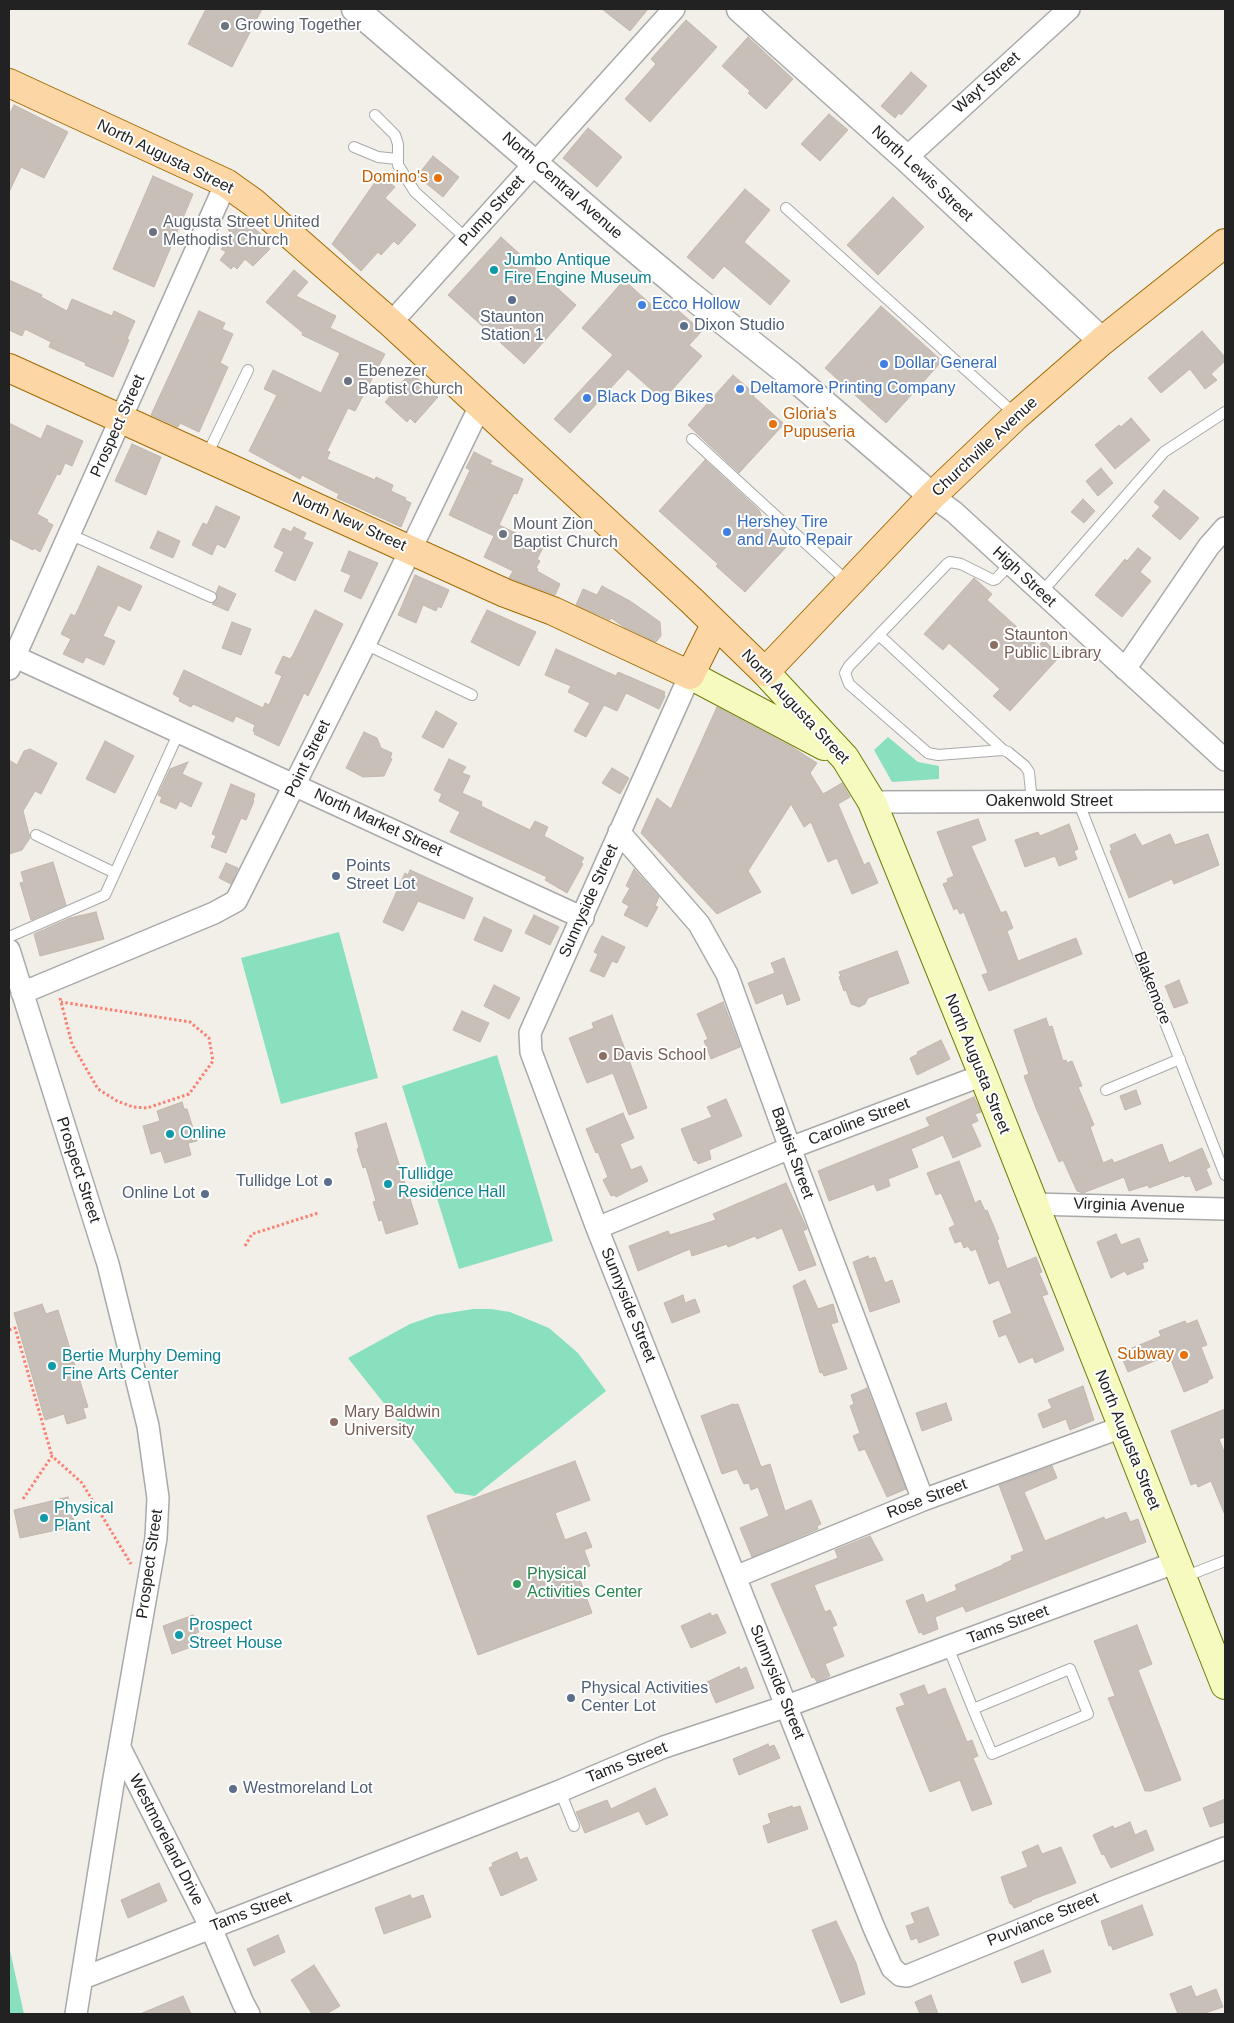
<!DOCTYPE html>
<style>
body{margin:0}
#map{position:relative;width:1234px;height:2023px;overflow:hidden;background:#f2efe9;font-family:Arial,sans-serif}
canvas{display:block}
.frame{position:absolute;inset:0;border:10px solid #222;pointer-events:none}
</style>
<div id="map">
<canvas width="1234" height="2023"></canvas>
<div class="frame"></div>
</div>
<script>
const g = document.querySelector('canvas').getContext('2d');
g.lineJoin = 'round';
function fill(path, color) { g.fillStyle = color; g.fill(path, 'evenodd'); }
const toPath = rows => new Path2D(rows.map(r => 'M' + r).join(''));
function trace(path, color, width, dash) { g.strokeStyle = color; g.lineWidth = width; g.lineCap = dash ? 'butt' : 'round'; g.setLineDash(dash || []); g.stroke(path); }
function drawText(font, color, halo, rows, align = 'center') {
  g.font = font + ' Arial,sans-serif'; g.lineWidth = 4; g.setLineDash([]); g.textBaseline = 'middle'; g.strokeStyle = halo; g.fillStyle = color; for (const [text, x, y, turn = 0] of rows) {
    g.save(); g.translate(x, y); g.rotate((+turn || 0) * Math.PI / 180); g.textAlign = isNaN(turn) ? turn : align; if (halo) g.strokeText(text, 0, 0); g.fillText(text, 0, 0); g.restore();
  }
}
fill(toPath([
 [888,737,918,762,939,766,939,779,892,782,874,750],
 [339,932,378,1078,281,1104,241,958],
 [497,1055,553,1241,459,1269,402,1086],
 [473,1309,491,1309,510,1312,549,1328,578,1353,606,1391,475,1496,455,1493,348,1358,410,1324,436,1315],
 [9,1946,24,2014,9,2014]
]), '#88e0be');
const building = toPath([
 [206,9,262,9,232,67,188,44,206,9],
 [602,9,648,9,630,31,602,9],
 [686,20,717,47,650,122,625,99,656,64,651,59,686,20],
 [748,37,793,79,766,109,748,93,750,91,722,66,748,37],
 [911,72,927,86,901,115,899,113,895,118,881,106,911,72],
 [14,105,68,132,44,178,21,167,9,192,9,115,14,105],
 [829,114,848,130,820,161,801,144,829,114],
 [588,128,622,157,597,187,563,158,588,128],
 [433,156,459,177,443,197,417,176,433,156],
 [380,175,395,187,385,198,416,225,398,245,394,241,381,255,378,252,361,271,332,244,380,175],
 [153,176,193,194,154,287,113,269,153,176],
 [745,189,770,210,744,242,790,281,770,305,724,266,713,279,687,257,745,189],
 [893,197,924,227,878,275,847,245,893,197],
 [240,216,261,234,258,238,270,249,253,266,245,259,237,269,234,266,231,269,220,260,226,252,221,249,233,235,228,230,240,216],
 [501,237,576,305,524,364,448,295,501,237],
 [294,270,308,282,296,296,336,316,330,328,385,354,355,411,348,408,327,451,330,452,327,459,375,480,376,477,393,485,391,491,406,498,405,500,411,503,401,527,337,498,339,494,302,475,300,479,249,451,277,395,264,389,273,370,321,393,340,353,302,335,303,333,266,302,294,270],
 [9,280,42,295,41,297,67,311,72,299,112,316,114,311,135,321,127,339,129,340,113,377,85,365,86,363,49,347,51,342,25,329,22,336,9,330,9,280],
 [624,280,655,308,664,298,702,331,689,345,702,356,663,400,628,369,570,433,554,419,613,355,582,328,624,280],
 [881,306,942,361,886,423,825,368,881,306],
 [199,311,225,323,222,329,233,334,220,363,228,367,199,432,180,423,178,427,151,415,199,311],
 [1202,331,1225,357,1225,361,1211,374,1217,380,1205,389,1190,369,1161,393,1148,378,1202,331],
 [411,372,438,397,415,423,410,418,407,422,385,402,411,372],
 [733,375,755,394,753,396,784,424,739,473,688,425,733,375],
 [1131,418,1150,440,1115,469,1095,445,1119,425,1121,427,1131,418],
 [9,423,41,439,47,425,83,441,72,466,65,463,60,475,57,474,37,514,48,520,47,522,53,525,40,552,34,548,33,550,9,538,9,423],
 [132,444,161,457,146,495,115,481,132,444],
 [474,452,492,461,490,464,523,479,517,494,514,493,499,525,530,540,532,537,545,544,537,559,540,561,536,568,538,569,537,571,560,584,555,595,509,578,513,571,484,557,494,536,449,515,470,470,466,468,474,452],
 [705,460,759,510,766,526,788,545,745,592,716,566,718,564,659,511,705,460],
 [1101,468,1113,483,1098,496,1086,481,1101,468],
 [1164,490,1199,518,1180,540,1152,516,1160,507,1154,502,1164,490],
 [1083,499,1095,511,1084,523,1071,512,1083,499],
 [216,506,240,517,225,548,217,544,212,555,192,545,203,523,207,525,216,506],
 [294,527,306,533,303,539,313,543,295,581,275,571,284,552,274,547,283,528,291,532,294,527],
 [158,531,180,541,173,558,150,548,158,531],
 [1138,548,1151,558,1140,572,1151,581,1122,617,1095,595,1125,559,1127,561,1138,548],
 [349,551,378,563,361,599,344,591,351,575,341,571,349,551],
 [98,566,142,586,130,611,118,605,103,636,115,641,104,665,86,657,83,663,63,654,71,639,61,634,71,614,75,616,98,566],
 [415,575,449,590,441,608,438,606,436,611,423,605,416,623,398,615,415,575],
 [974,578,992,594,987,600,1038,646,1044,640,1060,656,1010,711,993,696,1000,689,949,643,943,650,924,634,974,578],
 [219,586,236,594,228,611,212,604,217,599,216,593,219,586],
 [602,586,630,601,660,622,661,636,656,642,624,627,611,618,610,620,576,605,583,589,597,595,602,586],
 [315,610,343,624,308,696,304,693,279,746,254,734,255,732,253,731,255,725,236,716,233,722,193,704,191,707,179,701,180,698,173,694,184,670,263,708,265,703,269,705,282,676,275,673,283,656,290,659,293,655,315,610],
 [487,610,536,632,519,666,471,642,487,610],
 [232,622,251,629,241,655,222,648,232,622],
 [556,649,616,676,618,672,665,692,664,695,665,696,659,709,626,693,617,711,604,705,586,737,574,731,590,703,568,692,571,686,545,675,556,649],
 [717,707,792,747,817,763,810,773,823,794,842,783,850,797,838,804,864,865,869,862,878,883,852,894,837,858,828,862,811,822,804,827,791,804,748,871,761,892,717,914,641,833,657,798,671,809,717,707],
 [436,711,457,723,443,748,422,737,436,711],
 [364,732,377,738,381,748,392,753,390,758,392,759,384,776,363,777,346,768,364,732],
 [105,741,134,756,115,793,86,779,105,741],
 [30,749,57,763,41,794,35,791,23,811,30,838,22,850,9,854,9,760,17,765,24,751,30,749],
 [449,759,466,767,462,773,470,776,462,793,482,802,481,806,530,830,535,821,548,827,544,836,584,858,581,862,583,864,567,893,545,880,547,877,450,832,460,812,439,801,442,794,434,790,449,759],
 [188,762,182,774,202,783,191,807,180,801,176,809,160,802,162,797,158,795,170,769,188,762],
 [612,768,629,778,620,794,602,783,612,768],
 [231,784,255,794,253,800,254,801,246,820,241,818,226,853,211,847,216,836,212,834,231,784],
 [978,819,986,840,971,846,1001,913,1006,911,1013,928,1007,931,1018,961,1076,938,1082,954,989,991,982,975,988,973,964,912,960,914,957,908,954,910,943,884,948,882,947,879,954,876,937,832,978,819],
 [1069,824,1078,849,1074,851,1077,859,1059,866,1055,856,1025,867,1015,840,1038,832,1040,836,1069,824],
 [1135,834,1142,846,1170,834,1175,845,1208,834,1219,865,1174,884,1172,879,1129,898,1110,851,1112,850,1110,845,1135,834],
 [53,862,66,905,31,920,20,883,24,882,21,872,53,862],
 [226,863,238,868,231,884,219,878,226,863],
 [634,869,659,897,655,906,658,907,647,927,624,915,629,906,622,902,630,888,626,886,634,869],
 [410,870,473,898,464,919,418,901,403,931,383,922,405,873,408,875,410,870],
 [96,912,104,939,40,956,34,934,70,918,96,912],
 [534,915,559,927,550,945,525,933,534,915],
 [484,917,512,930,502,952,474,940,484,917],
 [602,936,625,947,617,963,612,961,604,977,590,971,598,954,594,952,602,936],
 [897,951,909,983,868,998,865,1004,859,1007,851,1004,846,990,844,991,839,977,841,976,839,972,897,951],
 [784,958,800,1000,787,1005,783,993,756,1004,748,983,775,973,771,963,784,958],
 [1179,980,1188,1003,1174,1008,1165,986,1179,980],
 [494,985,520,998,509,1019,484,1006,494,985],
 [723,1002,740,1047,711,1059,704,1041,708,1039,697,1014,723,1002],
 [462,1011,489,1023,480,1042,453,1030,462,1011],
 [612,1015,647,1108,629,1115,613,1073,587,1083,569,1038,594,1028,592,1023,612,1015],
 [1046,1018,1049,1027,1052,1026,1063,1061,1066,1060,1067,1063,1072,1061,1082,1086,1078,1087,1094,1125,1090,1127,1103,1163,1112,1159,1114,1163,1162,1144,1169,1163,1202,1148,1210,1167,1206,1169,1212,1184,1196,1191,1190,1176,1185,1177,1184,1175,1149,1188,1148,1185,1129,1191,1124,1177,1083,1193,1077,1191,1063,1160,1059,1162,1036,1108,1024,1076,1029,1074,1014,1030,1046,1018],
 [941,1040,950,1059,917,1075,910,1058,918,1054,917,1052,941,1040],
 [1136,1090,1141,1104,1125,1110,1120,1096,1136,1090],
 [974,1097,981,1112,975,1114,978,1121,971,1124,981,1146,953,1158,943,1135,911,1149,918,1167,888,1179,890,1186,877,1191,874,1184,829,1201,818,1171,930,1126,926,1118,974,1097],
 [726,1099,742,1136,709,1150,711,1159,698,1164,696,1160,694,1161,681,1129,712,1117,707,1107,726,1099],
 [182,1102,184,1109,187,1109,197,1141,188,1143,191,1155,165,1163,161,1151,151,1154,143,1126,160,1121,157,1111,182,1102],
 [623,1113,634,1138,620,1144,631,1170,641,1166,648,1181,616,1197,615,1195,611,1196,603,1180,608,1177,598,1152,596,1153,586,1129,623,1113],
 [386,1123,418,1224,386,1234,382,1220,379,1221,373,1202,376,1201,366,1167,363,1168,357,1149,359,1148,355,1133,386,1123],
 [959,1161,975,1203,980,1200,985,1211,987,1210,999,1239,997,1240,1007,1269,1036,1257,1042,1272,1039,1273,1048,1294,1042,1296,1064,1350,1035,1363,1033,1357,1019,1363,1006,1334,999,1337,993,1321,1012,1313,999,1280,989,1284,976,1249,971,1251,968,1246,964,1248,961,1241,955,1243,949,1228,955,1225,941,1193,936,1195,927,1173,959,1161],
 [786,1183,807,1229,803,1231,816,1265,799,1271,782,1228,757,1239,755,1236,728,1247,727,1244,692,1256,690,1249,638,1271,629,1246,668,1231,670,1235,716,1220,713,1214,786,1183],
 [1116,1234,1121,1245,1139,1238,1148,1261,1142,1263,1144,1268,1127,1275,1125,1271,1111,1278,1097,1242,1116,1234],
 [868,1256,869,1259,875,1257,885,1283,892,1280,900,1302,870,1312,853,1262,868,1256],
 [805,1280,818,1309,833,1304,838,1322,831,1324,847,1369,824,1376,822,1372,820,1373,793,1286,805,1280],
 [683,1295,685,1303,695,1299,700,1312,672,1323,664,1303,683,1295],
 [42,1304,46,1314,58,1310,88,1407,83,1408,86,1418,67,1424,64,1414,45,1420,14,1313,42,1304],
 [1197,1320,1207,1345,1201,1347,1213,1378,1208,1380,1208,1382,1184,1392,1169,1355,1128,1372,1120,1353,1161,1336,1159,1331,1185,1321,1187,1324,1197,1320],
 [1083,1386,1094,1420,1070,1430,1066,1419,1043,1428,1038,1414,1052,1408,1048,1400,1083,1386],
 [867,1388,906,1489,887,1497,865,1449,859,1451,853,1436,860,1433,850,1406,854,1404,851,1395,867,1388],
 [946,1403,952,1420,922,1431,916,1413,946,1403],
 [733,1404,734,1405,738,1404,761,1467,770,1464,785,1511,811,1500,821,1524,817,1526,818,1529,752,1557,740,1528,769,1516,758,1487,751,1490,749,1483,744,1484,737,1469,722,1474,701,1416,733,1404],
 [1225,1409,1225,1437,1219,1439,1225,1454,1225,1515,1211,1481,1198,1487,1196,1483,1191,1485,1171,1431,1225,1409],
 [575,1461,590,1500,555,1513,565,1540,586,1532,592,1547,584,1550,590,1566,577,1571,592,1613,478,1655,427,1516,575,1461],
 [1052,1466,1057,1478,1024,1492,1045,1541,1104,1517,1105,1520,1126,1512,1130,1522,1138,1519,1146,1542,966,1612,963,1606,935,1617,938,1629,923,1635,922,1632,919,1633,906,1601,923,1594,926,1603,957,1590,955,1585,1003,1565,1003,1564,1012,1560,1011,1556,1024,1551,999,1485,1052,1466],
 [68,1497,75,1526,20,1538,14,1510,68,1497],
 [870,1536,883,1560,814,1585,825,1612,830,1610,837,1625,832,1627,844,1656,825,1664,830,1676,817,1682,814,1677,812,1678,771,1584,838,1558,835,1550,870,1536],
 [710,1613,712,1616,717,1614,726,1633,691,1648,681,1626,710,1613],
 [193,1615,199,1632,187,1637,191,1647,172,1654,163,1626,193,1615],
 [1137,1625,1152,1664,1138,1670,1181,1780,1151,1791,1145,1791,1108,1698,1115,1696,1094,1641,1137,1625],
 [739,1667,740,1670,746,1667,754,1688,716,1703,707,1682,739,1667],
 [924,1685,928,1695,945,1688,967,1742,972,1740,978,1756,973,1758,992,1804,972,1811,960,1780,930,1792,896,1708,905,1705,900,1694,924,1685],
 [768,1744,769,1747,774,1745,780,1758,739,1775,733,1759,768,1744],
 [655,1788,668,1815,646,1825,639,1811,585,1833,576,1812,607,1800,611,1809,655,1788],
 [1225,1799,1225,1822,1210,1827,1203,1808,1225,1799],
 [792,1806,793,1808,800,1806,808,1829,768,1843,763,1826,771,1823,768,1814,792,1806],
 [1130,1822,1135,1835,1146,1830,1154,1850,1111,1868,1104,1854,1102,1855,1093,1835,1113,1826,1114,1829,1130,1822],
 [1038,1845,1042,1854,1061,1847,1076,1883,1031,1900,1032,1901,1014,1908,1012,1904,1010,1904,1001,1877,1028,1867,1022,1852,1038,1845],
 [517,1852,520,1860,527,1857,537,1880,501,1896,489,1868,493,1866,492,1863,517,1852],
 [159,1883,167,1901,128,1918,121,1900,159,1883],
 [410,1895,412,1899,423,1895,431,1917,384,1934,375,1908,410,1895],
 [1142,1905,1153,1935,1113,1950,1111,1945,1109,1946,1101,1921,1142,1905],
 [928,1907,939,1935,919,1943,917,1938,911,1940,906,1926,915,1923,911,1913,928,1907],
 [836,1921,856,1963,865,1994,841,2003,812,1930,836,1921],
 [278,1935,285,1952,254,1966,247,1949,278,1935],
 [1043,1950,1051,1972,1022,1983,1014,1962,1043,1950],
 [314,1965,340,2006,326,2014,312,2014,291,1980,314,1965],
 [1191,1986,1196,1997,1216,1989,1223,2007,1202,2014,1178,2014,1170,1994,1191,1986],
 [931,1995,938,2014,920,2014,915,2002,931,1995],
 [183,1996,191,2014,140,2014,183,1996]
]);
fill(building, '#c7bfb8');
trace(building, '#c4b6ab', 1);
const service = toPath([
 [375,115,395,135,398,144,398,165,415,192,467,239],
 [354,147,378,157,397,159],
 [786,208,1016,415],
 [692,439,848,582],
 [206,457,248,370],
 [69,534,211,597],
 [1010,564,996,579,993,580,961,564,950,562,947,564,849,666,845,673,849,684,928,753,938,755,1003,750,1008,752,1025,766,1029,772,1032,802],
 [1041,593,1164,452,1225,412],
 [879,635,1003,750],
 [365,644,472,695],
 [1078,801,1225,1175],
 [36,835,115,873],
 [9,937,105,895,179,732],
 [1106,1090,1180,1059],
 [1184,1577,1225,1561],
 [948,1647,973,1709,992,1754,1088,1714,1070,1669,973,1709],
 [560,1791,574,1826]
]);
const minor = toPath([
 [906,158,1069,9],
 [391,323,674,9],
 [932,496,954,512,1225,760],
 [9,654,583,918],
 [9,669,226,183],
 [1125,669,1209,546,1225,528],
 [690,675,534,1024,530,1033,531,1052,597,1228,874,1928,892,1968,900,1975,907,1976,1113,1892,1225,1848],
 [872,802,1225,801],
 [619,832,699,924,727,974,790,1148,923,1500],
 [9,950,108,1264,148,1426,158,1498,156,1538,113,1784,76,2014],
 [22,993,214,913,236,901,365,644,480,406],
 [1033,1204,1225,1209],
 [597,1228,790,1148,983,1075],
 [735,1577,923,1500,1122,1427],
 [120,1748,211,1928,243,2003,249,2014],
 [83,1978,560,1791,664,1747,787,1706,1177,1562]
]);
const tertiary = toPath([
 [355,9,611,229,684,290,791,375,932,496],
 [740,9,906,158,1102,341]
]);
const secondary = toPath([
 [765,672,845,758,872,802,983,1075,1225,1685],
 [690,675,824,746]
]);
const primary = toPath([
 [9,83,226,183,254,203,391,323,692,601,765,672,932,496,1016,416,1102,341,1225,243],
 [9,368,505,593,553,611,690,675,715,625]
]);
trace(service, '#a9a9a9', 12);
trace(minor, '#a9a9a9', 24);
trace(tertiary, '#a9a9a9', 29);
trace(secondary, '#707d05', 30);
trace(primary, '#a06b00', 30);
trace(toPath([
 [60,998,61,1002,72,1044,98,1089,117,1101,133,1107,147,1108,189,1094,213,1061,209,1038,190,1022,61,1002],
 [245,1246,252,1234,318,1213],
 [9,1330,15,1328,52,1456],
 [23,1499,52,1456,82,1483,131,1564]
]), '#fa8072', 3, [2.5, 2.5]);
trace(service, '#fff', 10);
trace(minor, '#fff', 21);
trace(tertiary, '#fff', 26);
trace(secondary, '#f7fabf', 28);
trace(primary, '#fcd6a4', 28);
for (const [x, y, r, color] of [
 [225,26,5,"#6b7280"],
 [438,178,5,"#e8710a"],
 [153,232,5,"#6b7280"],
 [494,270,5,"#0f9aa8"],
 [512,300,5,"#5c6f8a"],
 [642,305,5,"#3f7fe0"],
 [684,326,5,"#5c6f8a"],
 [884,364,5,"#3f7fe0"],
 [348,381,5,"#6b7280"],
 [740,389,5,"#3f7fe0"],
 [587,398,5,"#3f7fe0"],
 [773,424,5,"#e8710a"],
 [727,532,5,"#3f7fe0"],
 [503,534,5,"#6b7280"],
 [994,645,5,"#8d6e63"],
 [336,876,5,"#5c6f8a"],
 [603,1056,5,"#8d6e63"],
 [170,1134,5,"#0f9aa8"],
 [328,1182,5,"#5c6f8a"],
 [388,1184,5,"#0f9aa8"],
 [205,1194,5,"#5c6f8a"],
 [1184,1355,5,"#e8710a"],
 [52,1366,5,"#0f9aa8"],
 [334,1422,5,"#8d6e63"],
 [44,1518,5,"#0f9aa8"],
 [517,1584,5,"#2e9e5b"],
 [179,1635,5,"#0f9aa8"],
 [571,1698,5,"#5c6f8a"],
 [233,1789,5,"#5c6f8a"]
]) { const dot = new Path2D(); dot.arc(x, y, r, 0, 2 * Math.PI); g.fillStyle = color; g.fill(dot); trace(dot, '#fff', 2); }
drawText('16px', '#5b616d', '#fff', [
 ["Growing Together",235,26],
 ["Augusta Street United",163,223],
 ["Methodist Church",163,241],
 ["Ebenezer",358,372],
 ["Baptist Church",358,390],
 ["Mount Zion",513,525],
 ["Baptist Church",513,543]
], 'left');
drawText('16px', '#222', '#fff', [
 ["Wayt Street",987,83,-42],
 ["North Augusta Street",165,157,26],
 ["North Lewis Street",922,174,43],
 ["North Central Avenue",562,186,41],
 ["Pump Street",492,211,-48],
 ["Prospect Street",118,426,-66],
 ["Churchville Avenue",985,447,-43],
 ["North New Street",349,522,24],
 ["High Street",1024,577,43],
 ["North Augusta Street",795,707,47],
 ["Point Street",308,759,-64],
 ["Oakenwold Street",1049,802],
 ["North Market Street",378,823,25],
 ["Sunnyside Street",589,901,-66],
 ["Blakemore",1152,988,69],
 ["North Augusta Street",977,1064,68],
 ["Caroline Street",859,1122,-21],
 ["Baptist Street",792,1153,70],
 ["Prospect Street",78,1170,72],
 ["Virginia Avenue",1129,1206,2],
 ["Sunnyside Street",628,1305,68],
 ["North Augusta Street",1127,1440,68],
 ["Rose Street",927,1499,-21],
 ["Prospect Street",150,1564,-82],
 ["Tams Street",1008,1625,-20],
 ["Sunnyside Street",777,1682,68],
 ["Tams Street",627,1763,-22],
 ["Westmoreland Drive",166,1840,63],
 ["Tams Street",251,1912,-21],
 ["Purviance Street",1043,1920,-22]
]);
drawText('16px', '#c56008', '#fff', [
 ["Domino's",428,178],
 ["Gloria's",783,415,"left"],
 ["Pupuseria",783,433,"left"],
 ["Subway",1174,1355]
], 'right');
drawText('16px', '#0d838f', '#fff', [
 ["Jumbo Antique",504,261],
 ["Fire Engine Museum",504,279],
 ["Online",180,1134],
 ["Tullidge",398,1175],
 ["Residence Hall",398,1193],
 ["Bertie Murphy Deming",62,1357],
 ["Fine Arts Center",62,1375],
 ["Physical",54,1509],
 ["Plant",54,1527],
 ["Prospect",189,1626],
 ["Street House",189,1644]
], 'left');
drawText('16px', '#366cbe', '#fff', [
 ["Ecco Hollow",652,305],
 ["Dollar General",894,364],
 ["Deltamore Printing Company",750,389],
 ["Black Dog Bikes",597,398],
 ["Hershey Tire",737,523],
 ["and Auto Repair",737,541]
], 'left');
drawText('16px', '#4e5e75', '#fff', [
 ["Staunton",512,318,"center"],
 ["Station 1",512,336,"center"],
 ["Dixon Studio",694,326],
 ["Points",346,867],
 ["Street Lot",346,885],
 ["Tullidge Lot",318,1182,"right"],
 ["Online Lot",195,1194,"right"],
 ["Physical Activities",581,1689],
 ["Center Lot",581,1707],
 ["Westmoreland Lot",243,1789]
], 'left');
drawText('16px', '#785e54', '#fff', [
 ["Staunton",1004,636],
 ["Public Library",1004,654],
 ["Davis School",613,1056],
 ["Mary Baldwin",344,1413],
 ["University",344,1431]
], 'left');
drawText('16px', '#27864d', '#fff', [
 ["Physical",527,1575],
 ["Activities Center",527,1593]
], 'left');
</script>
